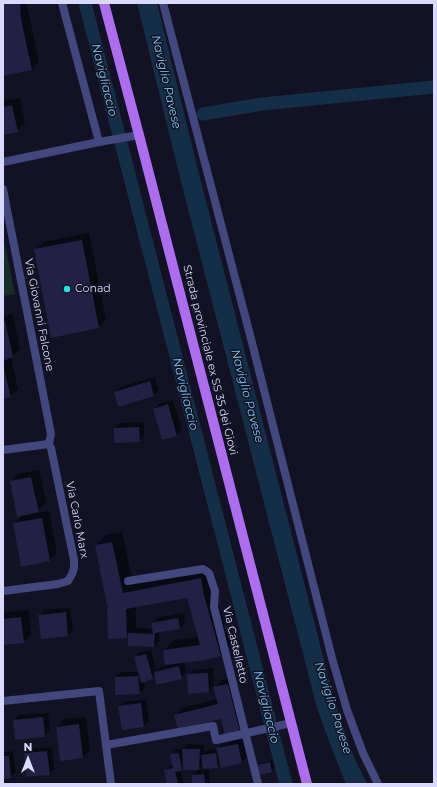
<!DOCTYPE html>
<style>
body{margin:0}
#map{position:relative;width:437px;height:787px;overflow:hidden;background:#121224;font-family:Montserrat,sans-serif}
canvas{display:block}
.frame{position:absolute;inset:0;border:4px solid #d9dafb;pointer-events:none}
.north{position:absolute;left:8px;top:739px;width:40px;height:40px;-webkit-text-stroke:3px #121224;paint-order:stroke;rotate:0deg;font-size:11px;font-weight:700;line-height:16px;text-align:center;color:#d9dafb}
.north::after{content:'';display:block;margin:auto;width:14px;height:18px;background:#d9dafb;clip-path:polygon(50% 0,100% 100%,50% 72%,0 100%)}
</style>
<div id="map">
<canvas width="437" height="787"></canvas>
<div class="frame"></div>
<div class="north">N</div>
</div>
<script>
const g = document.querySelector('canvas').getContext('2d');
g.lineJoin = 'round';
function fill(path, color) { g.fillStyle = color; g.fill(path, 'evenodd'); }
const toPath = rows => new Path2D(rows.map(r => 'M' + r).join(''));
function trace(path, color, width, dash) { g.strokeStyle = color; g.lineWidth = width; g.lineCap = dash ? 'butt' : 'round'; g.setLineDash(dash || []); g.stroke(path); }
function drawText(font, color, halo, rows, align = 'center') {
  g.font = font + ' Montserrat,sans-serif'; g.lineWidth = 3; g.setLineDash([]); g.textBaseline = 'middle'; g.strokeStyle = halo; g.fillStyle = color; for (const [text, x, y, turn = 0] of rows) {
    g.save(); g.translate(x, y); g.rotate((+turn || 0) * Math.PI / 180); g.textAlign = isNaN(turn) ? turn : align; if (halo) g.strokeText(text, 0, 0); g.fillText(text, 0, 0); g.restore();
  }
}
fill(toPath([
 [3,236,15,294,3,296]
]), '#152e29');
fill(toPath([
 [137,3,157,3,198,170,335,703,353,755,367,784,346,784,333,752,317,708,179,174]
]), '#142e46');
fill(toPath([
 [3,3,28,3,27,6,39,61,32,69,3,75],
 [20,98,25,123,17,131,3,134,3,101],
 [89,233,106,320,98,327,36,249,43,242],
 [13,314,20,349,11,357,18,389,10,396,3,398,3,316],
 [155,377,159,390,154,395,119,405,115,392,120,387],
 [173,400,182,430,177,435,163,439,154,409,159,404],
 [144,422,144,436,139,441,115,428,120,423],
 [39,470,46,503,36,513,49,511,57,552,50,560,14,524,23,514,11,482,18,474],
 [122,532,133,583,210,568,213,584,230,645,220,655,184,662,186,673,181,678,155,675,152,679,144,681,145,688,140,693,116,677,121,672,139,672,135,658,140,652,151,650,156,671,160,667,172,665,164,650,174,640,199,637,188,597,136,607,136,628,153,629,152,623,157,618,183,613,185,623,180,628,159,631,159,641,154,646,129,634,126,637,109,609,96,545,106,535],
 [70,608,73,630,68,635,39,616,44,610],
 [29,610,31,635,23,642,3,644,3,612],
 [213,668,214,686,209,691,188,675,193,670],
 [235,677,247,723,239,731,222,718,175,716,183,708,217,699,214,688,222,680],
 [146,699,149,721,144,726,119,707,124,702],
 [48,713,50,731,44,736,14,720,19,715],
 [86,717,90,749,83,757,57,727,64,719],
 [243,739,247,757,242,762,221,766,221,763,217,767,203,765,199,769,183,769,181,771,184,784,168,784,165,771,170,766,173,765,171,754,177,749,184,748,188,744,204,745,204,753,207,750,217,749,222,744],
 [52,747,54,769,49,774,25,754,30,749],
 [13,751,16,772,10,777,3,778,3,752],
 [272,760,274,769,271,771,258,765,260,763],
 [198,770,209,770,210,784,193,784,193,775]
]), '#0007');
trace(toPath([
 [85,3,286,784],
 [203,114,262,104,434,87]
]), '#142e46', 13);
fill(toPath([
 [3,3,20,3,21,13,20,14,32,70,3,76],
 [12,105,18,132,3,135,3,107],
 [82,240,99,328,51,338,34,249],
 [5,321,13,357,3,361,3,322],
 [3,365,11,397,3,399],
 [150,381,154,396,118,407,114,392],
 [168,404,177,436,162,440,153,409],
 [139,427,140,442,114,443,114,428],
 [31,477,39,512,17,517,10,481],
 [42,518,50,561,21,567,13,523],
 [112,542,123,593,201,578,204,595,221,656,205,660,165,665,163,650,200,645,187,598,126,609,127,638,108,639,107,610,108,610,95,545],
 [66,612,68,636,41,639,38,615],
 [21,617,24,643,3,645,3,619],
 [178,618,180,629,155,633,154,647,128,646,128,633,153,634,151,623],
 [146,654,153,679,141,683,134,657],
 [179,666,182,679,156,685,154,672],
 [208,673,209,692,188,694,187,674],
 [138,676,140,694,115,695,115,677],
 [228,684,240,732,225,735,221,719,178,730,174,715,218,704,213,687],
 [141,703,144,727,122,730,118,706],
 [43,717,45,737,15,740,13,720],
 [79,724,83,758,60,761,56,727],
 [238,744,242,763,221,768,216,748],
 [182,749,200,749,199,770,183,770],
 [47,751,50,775,26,777,24,753],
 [179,753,182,771,175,772,178,784,167,784,164,770,173,768,170,754],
 [216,753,218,768,203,769,201,755],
 [3,756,9,756,11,778,3,779],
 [270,762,272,772,259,775,257,765],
 [204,774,205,784,192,784,192,775]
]), '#222043');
trace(toPath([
 [62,3,99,142],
 [163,3,249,331,332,658,347,710,363,753,378,784],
 [3,162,99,142,139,135],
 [3,189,51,434,49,444],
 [3,450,49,444,51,448,74,560,74,568,72,574,68,581,58,584,3,591],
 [128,581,203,569,209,573,215,591,214,607,258,784],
 [3,701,99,691,111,784],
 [106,745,213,726,216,740,291,723]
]), '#42487e', 8);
trace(toPath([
 [104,3,139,135,307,784]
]), '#ac6dee', 10);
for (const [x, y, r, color] of [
 [67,289,4,"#1be5dd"]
]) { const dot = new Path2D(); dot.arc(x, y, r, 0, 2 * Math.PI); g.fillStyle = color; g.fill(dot); trace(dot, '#121224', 1.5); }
drawText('11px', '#d9dafb', '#121224', [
 ["Conad",75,289]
], 'left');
drawText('11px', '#d9dafb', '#121224', [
 ["Via Giovanni Falcone",39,315,79],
 ["Strada provinciale ex SS 35 dei Giovi",210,360,76],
 ["Via Carlo Marx",77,520,79],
 ["Via Castelletto",235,645,77]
]);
drawText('italic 12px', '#73c7ef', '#121224', [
 ["Navigliaccio",104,80,76],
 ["Naviglio Pavese",166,82,77],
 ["Navigliaccio",185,394,76],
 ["Naviglio Pavese",247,396,75],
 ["Navigliaccio",266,707,76],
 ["Naviglio Pavese",333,708,72]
]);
</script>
